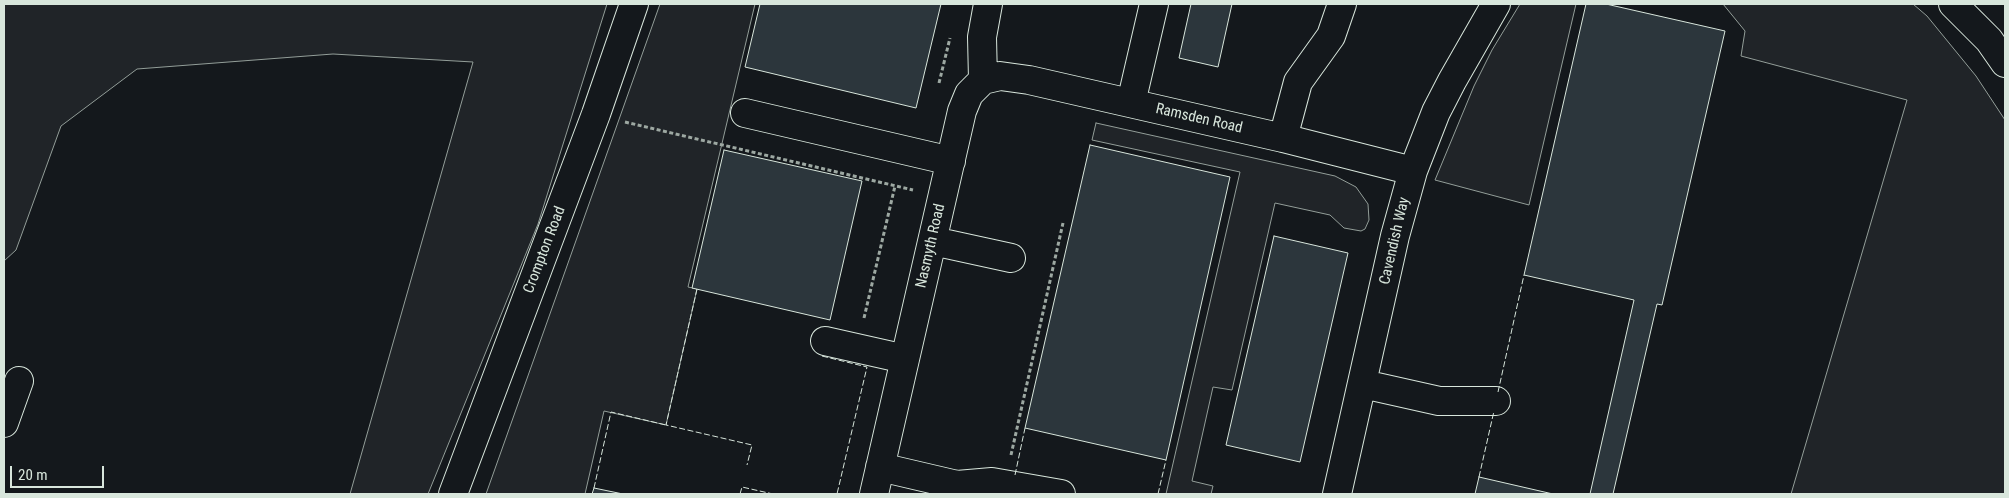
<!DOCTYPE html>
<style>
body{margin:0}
#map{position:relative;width:2009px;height:498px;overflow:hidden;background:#14181c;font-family:"Roboto Condensed",sans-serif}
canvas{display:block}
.frame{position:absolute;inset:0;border:5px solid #d8e6dc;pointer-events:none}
.scale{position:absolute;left:10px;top:466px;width:94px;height:22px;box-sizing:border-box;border:2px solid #d8e6dc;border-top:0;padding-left:6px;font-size:15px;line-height:18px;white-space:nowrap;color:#d8e6dc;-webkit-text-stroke:4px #14181c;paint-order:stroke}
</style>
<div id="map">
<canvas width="2009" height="498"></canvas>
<div class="frame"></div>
<div class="scale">20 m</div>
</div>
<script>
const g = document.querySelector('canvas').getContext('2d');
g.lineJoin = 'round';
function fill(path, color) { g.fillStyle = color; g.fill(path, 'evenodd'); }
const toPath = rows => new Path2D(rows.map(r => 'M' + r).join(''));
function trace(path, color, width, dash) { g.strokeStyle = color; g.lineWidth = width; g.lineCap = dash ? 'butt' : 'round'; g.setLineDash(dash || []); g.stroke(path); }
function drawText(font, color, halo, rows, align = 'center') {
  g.font = font + ' "Roboto Condensed",sans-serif'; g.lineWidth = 4; g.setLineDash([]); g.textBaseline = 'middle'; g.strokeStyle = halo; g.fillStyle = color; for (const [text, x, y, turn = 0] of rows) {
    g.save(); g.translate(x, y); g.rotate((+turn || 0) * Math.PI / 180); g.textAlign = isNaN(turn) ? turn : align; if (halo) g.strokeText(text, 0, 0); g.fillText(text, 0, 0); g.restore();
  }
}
const green = toPath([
 [4,4,607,4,538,224,428,494,350,494,473,62,333,54,137,69,61,126,16,250,4,261,4,4],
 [660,4,755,4,688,287,697,289,666,425,604,411,585,494,486,494,660,4],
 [1520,4,1576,4,1529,205,1435,180,1474,86,1492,50,1520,4],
 [1723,4,1913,4,1927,16,1976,76,2005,120,2005,494,1791,494,1907,100,1741,56,1745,31,1723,4],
 [1096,123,1335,176,1356,187,1368,204,1369,220,1365,229,1361,231,1344,228,1330,215,1275,203,1232,390,1213,387,1192,481,1213,486,1211,494,1166,494,1240,172,1092,140,1096,123]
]);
fill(green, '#202428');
trace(green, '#939e99', 1);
const building = toPath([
 [760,4,941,4,916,108,745,67,760,4],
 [1191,4,1232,4,1218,67,1179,58,1191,4],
 [1586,4,1606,4,1725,31,1662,305,1657,304,1613,494,1590,494,1634,300,1524,275,1586,4],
 [1090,145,1230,177,1166,460,1025,428,1090,145],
 [724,150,862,181,830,320,692,288,724,150],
 [1274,236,1348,253,1300,462,1226,445,1274,236],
 [1479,477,1553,494,1475,494,1479,477],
 [594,488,623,494,592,494,594,488]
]);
fill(building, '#2c363c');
trace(building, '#d8e6dc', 1);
const minor = toPath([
 [1953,4,1989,40,2005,63],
 [983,80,982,37,988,4],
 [1131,103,1154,4],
 [745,113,951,161],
 [1283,138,1298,82,1331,36,1342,4],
 [933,241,1011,258],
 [825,341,905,359],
 [1363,384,1439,401,1496,401],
 [4,423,19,381],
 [880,467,957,485,992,482,1061,494],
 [453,494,596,114,634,4],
 [874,494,962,111,969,94,983,80,1000,76,1029,80,1283,138,1413,171],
 [1337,494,1395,236,1413,171,1436,112,1452,81,1496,4]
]);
trace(minor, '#d8e6dc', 30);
trace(toPath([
 [939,83,950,38],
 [625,122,913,190],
 [864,318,895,186],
 [1011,455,1063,223]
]), '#9da8a2', 3, [4, 2.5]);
trace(minor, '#14181c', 28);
trace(toPath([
 [697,289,666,425,752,445,747,465],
 [822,356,867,367,837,494],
 [1498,392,1524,275],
 [1015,475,1025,428],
 [1479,477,1494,411],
 [594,488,611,412,666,425],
 [740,494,742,487,773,494],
 [1158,494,1166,460]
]), '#d8e6dc', 1, [6, 2.5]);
drawText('15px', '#d8e6dc', '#14181c', [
 ["Ramsden Road",1199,119,13],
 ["Cavendish Way",1395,241,-77],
 ["Nasmyth Road",931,246,-77],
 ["Crompton Road",545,250,-69]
]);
</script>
